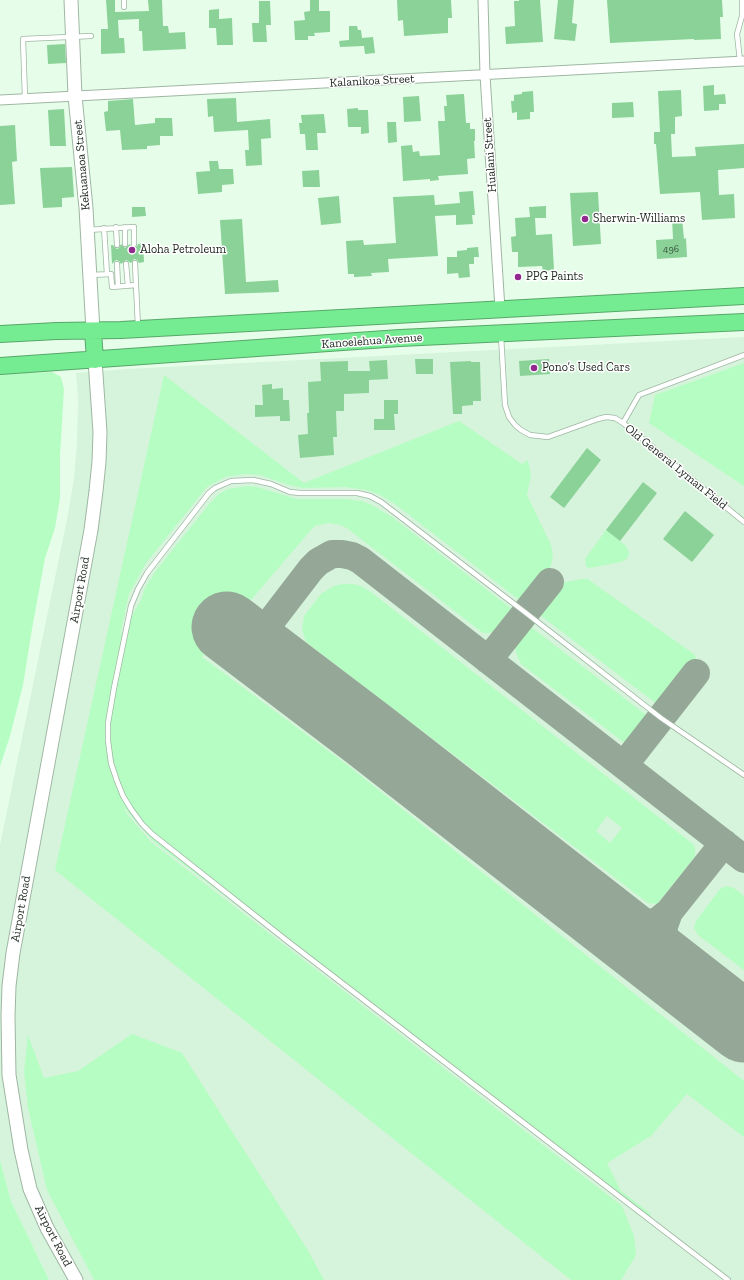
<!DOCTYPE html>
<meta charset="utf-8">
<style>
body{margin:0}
canvas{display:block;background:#e6fee9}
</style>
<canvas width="744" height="1280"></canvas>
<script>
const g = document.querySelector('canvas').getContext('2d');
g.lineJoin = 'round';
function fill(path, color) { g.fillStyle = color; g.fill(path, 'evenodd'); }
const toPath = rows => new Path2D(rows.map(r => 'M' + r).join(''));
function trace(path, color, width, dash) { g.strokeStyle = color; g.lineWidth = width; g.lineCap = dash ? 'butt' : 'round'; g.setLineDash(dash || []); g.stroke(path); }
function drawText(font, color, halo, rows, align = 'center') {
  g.font = font + ' "Zilla Slab",serif'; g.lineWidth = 3; g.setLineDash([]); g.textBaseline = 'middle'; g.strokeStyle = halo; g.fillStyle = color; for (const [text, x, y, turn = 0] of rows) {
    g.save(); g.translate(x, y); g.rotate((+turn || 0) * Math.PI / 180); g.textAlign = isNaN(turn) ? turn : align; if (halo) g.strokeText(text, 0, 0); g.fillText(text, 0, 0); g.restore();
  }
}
fill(toPath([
 [744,337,744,1280,49,1280,11,1201,0,1160,0,845,68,514,74,478,77,442,78,398,76,373,127,369]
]), '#d6f4db');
fill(toPath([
 [744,363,744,486,649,423,655,395],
 [52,372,61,377,64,389,60,456,60,498,55,528,45,558,32,629,23,685,10,736,0,766,0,374],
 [164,375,304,483,459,421,522,464,528,460,531,475,527,495,551,545,553,555,551,566,546,575,523,603,395,504,378,494,366,490,345,487,303,488,289,485,260,475,246,474,225,477,207,487,146,563,129,594,120,636,141,600,145,588,155,572,210,503,219,494,228,489,247,486,257,487,297,499,345,499,362,501,372,505,392,517,517,613,507,626,501,630,489,633,483,633,348,529,341,525,328,523,315,526,311,530,202,657,346,764,744,1081,744,1137,687,1094,651,1136,607,1163,621,1191,651,1214,648,1221,153,841,123,807,127,814,151,842,622,1206,634,1236,636,1255,621,1280,571,1280,55,870],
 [606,530,626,546,629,553,628,557,625,560,621,562,589,568,586,566,585,559],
 [582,579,588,579,593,583,694,654,696,658,697,661,695,664,657,704,536,612,549,594,561,583],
 [343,584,353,584,361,586,371,592,693,844,695,848,695,857,657,904,648,903,306,642,302,630,304,616,321,594,334,586],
 [607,816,622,828,610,843,596,831],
 [527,624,649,717,629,743,626,744,521,664,516,653,515,646,516,638],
 [726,886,734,888,744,896,744,970,698,935,694,928,696,921,720,889],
 [132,1034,182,1053,307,1249,324,1280,94,1280,47,1190,28,1108,24,1072,28,1035,44,1078,78,1071],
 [0,1160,11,1201,49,1280,0,1280]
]), '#b6fdc3');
trace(toPath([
 [252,646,311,569,318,562,332,554,342,554,352,556,360,560,744,859],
 [488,660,550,582],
 [624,765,696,673],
 [601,916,623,925,638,926,645,926,659,920,669,912],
 [690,985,669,960,663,943,664,926,669,912,724,843]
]), '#95a797', 28);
trace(toPath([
 [227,627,368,734,744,1027]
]), '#95a797', 71);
fill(toPath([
 [106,0,115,0,115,12,149,11,148,0,162,0,163,26,168,26,169,33,185,32,186,49,143,51,142,31,139,31,139,19,118,20,119,38,124,38,125,53,101,54,101,29,108,29],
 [310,0,319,0,319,11,330,11,330,32,314,33,315,36,308,36,308,40,295,40,294,21,305,20,304,12,310,11],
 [397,0,451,0,452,18,448,18,448,33,404,36,403,20,398,21],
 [519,0,540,0,543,42,506,44,505,27,515,26,514,1,519,1],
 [558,0,574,0,572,23,577,24,575,41,554,39],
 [607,0,722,0,723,17,720,17,721,39,694,40,694,39,610,43],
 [259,1,270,1,271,25,266,25,267,42,253,42,252,23,259,23],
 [219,9,219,19,232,18,233,45,217,45,216,28,209,28,209,10],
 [349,26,357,26,358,30,361,30,362,38,373,37,375,53,365,54,364,46,340,47,339,41,349,40],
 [65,44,66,63,48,64,47,45],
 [714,85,714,95,725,94,726,104,719,104,719,110,704,111,703,86],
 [681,90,682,116,675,117,675,134,671,134,672,157,696,156,695,147,744,144,744,168,718,170,719,195,734,194,735,218,702,220,700,192,660,194,656,144,654,144,654,132,660,132,658,91],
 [533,91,534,112,530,112,530,119,517,120,517,112,512,113,511,101,514,101,514,95,522,94,522,92],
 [464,94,466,123,470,123,470,129,475,129,475,141,474,141,475,158,467,159,468,174,438,176,439,180,430,181,430,179,403,181,401,146,412,145,413,152,419,151,420,156,440,155,438,121,445,121,444,106,447,106,446,95],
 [419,96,421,121,404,122,403,97],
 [236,98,237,122,270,119,271,138,261,139,262,165,246,166,245,150,249,150,248,130,214,132,213,116,208,117,207,99],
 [133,99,135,125,155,123,155,118,172,118,173,136,160,136,160,145,147,146,147,149,122,150,120,130,106,131,104,112,108,111,108,101],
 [633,102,634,117,612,118,612,103],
 [358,108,358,110,368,110,369,133,361,134,361,127,348,127,347,109],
 [64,109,66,146,50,146,48,110],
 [324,114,326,133,317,133,318,150,306,150,305,134,300,134,299,123,302,123,301,115],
 [387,122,396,122,397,142,388,143],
 [15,125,17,161,12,162,15,204,0,205,0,126],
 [209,161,218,161,219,169,233,169,234,184,222,185,222,192,198,194,196,172,210,171],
 [72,167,74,197,62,198,62,207,43,208,40,168],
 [319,170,320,187,303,187,302,171],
 [473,191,475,215,472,215,473,224,456,225,456,215,435,216,438,256,388,259,389,272,371,273,372,276,354,277,354,274,348,274,346,241,363,240,364,245,396,243,393,197,434,195,435,205,460,203,459,192],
 [598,192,601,244,573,246,570,193],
 [339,196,341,223,321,225,318,198],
 [546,206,546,218,535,218,536,235,552,234,554,270,543,271,542,266,518,267,518,252,512,252,511,237,516,236,515,218,530,217,529,207],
 [132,207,145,207,146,216,132,217],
 [672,218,682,218,684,239,686,238,687,257,657,259,656,240,673,239],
 [242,219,246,282,278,280,279,292,225,294,220,220],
 [143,243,144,262,139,263,137,260,134,259,131,263,126,260,121,264,119,261,116,260,112,264,111,245,113,245,114,247,117,249,119,248,121,244,125,248,130,244,132,247,134,248,137,246,138,244],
 [478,247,479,257,474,257,474,264,469,264,470,277,459,278,458,273,447,274,447,257,457,257,457,251,467,250,467,248],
 [415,359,433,359,433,374,416,374],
 [549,359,550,374,520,376,519,361],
 [387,360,388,379,369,380,369,393,344,394,344,411,336,411,337,437,333,437,334,455,300,458,298,435,308,434,307,413,309,413,308,382,321,381,320,362,348,361,348,371,370,371,369,361],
 [471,361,471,362,480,362,481,401,473,401,473,405,462,406,462,414,453,414,450,362],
 [272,384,272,389,283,388,283,400,289,400,290,421,280,421,280,416,255,417,255,405,263,405,262,385],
 [384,400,398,400,398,414,394,414,395,430,374,430,374,419,384,419],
 [587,448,601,460,564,508,550,497],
 [643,482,657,493,620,541,606,530],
 [685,511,714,535,692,562,663,539]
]), '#8ad298');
const lane = toPath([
 [124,0,124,7],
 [740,61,737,34,742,16,742,0],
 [25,98,23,39,91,36],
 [116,227,117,245],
 [125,227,125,244],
 [104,228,107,274],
 [88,230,134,227,134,244],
 [135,263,136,285],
 [117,264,118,286],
 [126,264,128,286],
 [91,275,111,274,112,287,136,285,138,327],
 [501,336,505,405,509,417,515,425,521,430,530,435,548,437,598,419,606,417,615,418,623,423,744,522],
 [623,423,639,395,744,355],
 [728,1280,286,940,152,834,142,824,131,809,123,796,117,781,111,763,108,741,108,723,114,688,131,606,138,589,147,573,209,493,215,488,231,481,253,480,271,484,290,492,300,493,357,493,370,496,381,502,526,613,661,718,744,775]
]);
const street = toPath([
 [483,0,485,75,500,309],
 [0,100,744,61]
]);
const secondary = toPath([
 [71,0,75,96,86,208,93,331],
 [76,1280,47,1228,30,1189,21,1150,9,1075,8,1016,9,986,13,953,91,530,96,491,99,462,100,432,95,360]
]);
const highway = toPath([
 [93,331,95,360],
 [0,334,57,331,121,330,744,296],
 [0,366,400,338,744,322]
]);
trace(lane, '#9fb6a3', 6);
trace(street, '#9fb6a3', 11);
trace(secondary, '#9fb6a3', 15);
trace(highway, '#57a769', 18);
trace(lane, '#fff', 4.5);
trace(street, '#fff', 9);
trace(secondary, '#fff', 13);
trace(highway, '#76ec92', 16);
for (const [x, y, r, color] of [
 [585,219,4,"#91288d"],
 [132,250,4,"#91288d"],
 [518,277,4,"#91288d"],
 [534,368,4,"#91288d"]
]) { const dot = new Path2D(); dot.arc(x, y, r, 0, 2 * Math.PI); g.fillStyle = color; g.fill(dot); trace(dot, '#fff', 1.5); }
drawText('10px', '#38513c', null, [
 ["496",671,249]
]);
drawText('12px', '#1d261e', '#fff', [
 ["Kalanikoa Street",372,81,-3],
 ["Hualani Street",490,155,-94],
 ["Kekuanaoa Street",82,165,-95],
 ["Kanoelehua Avenue",372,341,-4],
 ["Old General Lyman Field",676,467,39],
 ["Airport Road",80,590,-80],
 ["Airport Road",21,909,-80],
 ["Airport Road",53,1236,63]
]);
drawText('12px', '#1d261e', '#fff', [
 ["Sherwin-Williams",593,219],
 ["Aloha Petroleum",140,250],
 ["PPG Paints",526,277],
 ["Pono’s Used Cars",542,368]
], 'left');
</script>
